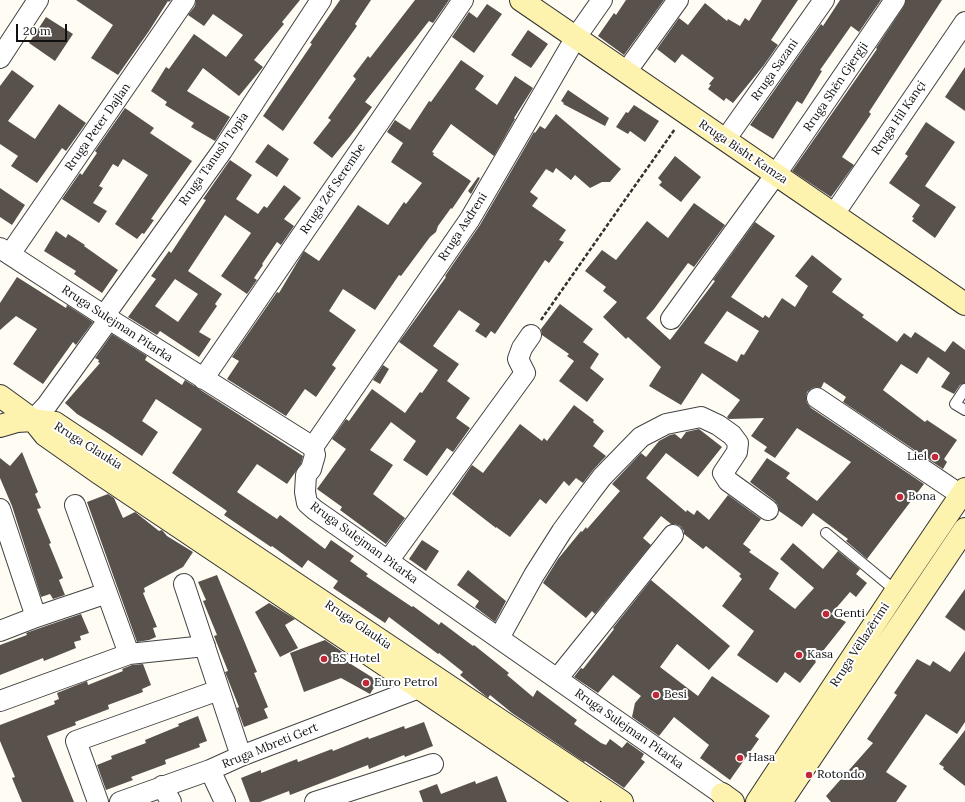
<!DOCTYPE html>
<meta charset="utf-8">
<style>
body{margin:0}
#map{position:relative;width:965px;height:802px;overflow:hidden;background:#fffcf3;font-family:Lora,serif}
canvas{display:block}
.scale{position:absolute;left:16px;top:24px;width:51px;height:18px;box-sizing:border-box;border:2px solid #101010;border-top:0;padding-left:5px;font-size:12px;line-height:14px;white-space:nowrap;color:#101010;-webkit-text-stroke:3px #fff;paint-order:stroke}
</style>
<div id="map">
<canvas width="965" height="802"></canvas>
<div class="scale">20 m</div>
</div>
<script>
const g = document.querySelector('canvas').getContext('2d');
g.lineJoin = 'round';
function fill(path, color) { g.fillStyle = color; g.fill(path, 'evenodd'); }
const toPath = rows => new Path2D(rows.map(r => 'M' + r).join(''));
function trace(path, color, width, dash) { g.strokeStyle = color; g.lineWidth = width; g.lineCap = dash ? 'butt' : 'round'; g.setLineDash(dash || []); g.stroke(path); }
function drawText(font, color, halo, rows, align = 'center') {
  g.font = font + ' Lora,serif'; g.lineWidth = 4; g.setLineDash([]); g.textBaseline = 'middle'; g.strokeStyle = halo; g.fillStyle = color; for (const [text, x, y, turn = 0] of rows) {
    g.save(); g.translate(x, y); g.rotate((+turn || 0) * Math.PI / 180); g.textAlign = isNaN(turn) ? turn : align; if (halo) g.strokeText(text, 0, 0); g.fillText(text, 0, 0); g.restore();
  }
}
fill(toPath([
 [76,0,171,0,169,2,168,1,149,31,118,75,91,58,113,25],
 [196,0,300,0,282,22,284,24,254,60,263,67,239,96,203,68,187,91,230,117,215,141,191,127,194,123,165,105,167,102,151,91,166,67,169,69,194,34,226,57,243,35,213,14,204,26,188,15,195,6],
 [340,0,371,0,355,24,357,26,283,131,263,116,312,44,310,43],
 [415,0,449,0,433,23,429,21,365,102,372,107,351,135,332,158,313,143,331,120,328,118,356,79,353,76,368,56,370,58],
 [626,0,664,0,624,55,598,36,614,13,616,15],
 [762,0,798,0,771,40,778,45,764,65,733,103,726,98,724,101,708,89,711,85,709,84,714,78,682,54,675,63,657,49,679,18,688,25,705,3,727,21,728,19,740,26,745,18,749,21],
 [840,0,881,0,859,32,851,26,820,70,822,71,802,104,797,101,773,139,750,125,821,24,823,26],
 [906,0,942,0,869,112,871,114,842,157,854,165,831,197,792,171,877,49,876,48,904,6],
 [487,4,502,14,474,53,452,37,469,12,477,18],
 [46,17,73,34,55,61,29,43],
 [528,30,548,44,531,68,511,55],
 [461,60,484,76,475,89,497,105,515,76,533,88,514,118,515,119,494,156,451,124,432,152,434,153,433,155,471,181,452,209,451,208,438,226,436,232,430,237,401,276,399,275,375,310,343,289,329,311,356,330,332,365,336,368,316,397,305,389,286,416,227,379,239,361,232,357,277,292,279,293,304,251,319,261,358,205,388,225,404,202,406,204,422,183,391,162,403,143,387,132,395,120,410,130,429,101,431,102],
 [965,67,965,111,945,97],
 [12,70,34,86,8,121,35,139,59,104,86,123,66,151,62,148,37,183,11,166,18,156,0,144,0,86],
 [568,90,609,118,605,126,563,104,564,103,561,101],
 [634,105,659,121,645,142,630,131,628,134,616,127,626,112,628,113],
 [125,108,154,128,150,133,192,161,151,219,154,220,144,234,142,233,137,239,115,224,148,175,123,159,118,167,113,164,99,186,103,188,93,203,107,211,99,223,62,199,80,173,82,175,97,153,95,151],
 [556,114,621,169,610,182,602,182,590,188,575,175,571,180,556,168,553,173,546,169,530,192,538,198,532,206,566,230,559,240,564,242,549,263,545,260,495,334,491,331,486,338,475,331,480,324,459,310,433,346,459,364,447,381,470,398,456,418,470,428,453,452,447,448,427,476,403,460,416,441,391,422,370,450,393,465,373,494,405,518,386,544,340,510,342,507,317,489,346,449,332,439,346,419,349,421,372,389,405,413,420,392,422,393,438,370,399,342,446,277,445,276,480,225,534,132,535,133,540,126,545,129],
 [926,122,955,142,925,186,956,207,935,238,912,221,914,218,912,217,920,205,889,183,908,156,905,154],
 [268,144,289,159,277,177,255,162],
 [675,156,701,177,681,202,659,185,662,182,658,178],
 [230,160,252,175,236,199,258,214,264,206,267,208,284,185,301,198,284,219,294,226,281,245,277,242,262,264,263,265,254,278,257,280,247,294,221,276,251,233,225,215,188,271,222,294,215,304,217,306,199,332,211,339,199,357,160,331,157,335,128,317,156,279,151,276,169,251,171,253,206,200,203,199],
 [175,279,198,294,178,322,155,306],
 [478,177,480,178,471,194,468,191],
 [0,188,25,205,12,225,0,217],
 [694,203,725,225,694,267,688,263,654,309,646,318,670,340,715,281,713,280,755,222,775,236,731,297,763,318,765,315,769,318,782,298,795,307,808,286,795,276,812,255,842,279,832,292,864,315,862,317,897,342,904,333,911,338,915,332,945,352,953,341,965,350,965,383,960,385,954,394,941,387,950,373,928,357,917,374,901,364,883,390,925,422,927,420,957,440,944,459,947,462,943,469,843,402,846,397,824,382,821,388,817,387,812,388,807,392,806,398,807,403,811,408,924,484,867,559,846,541,848,539,813,513,802,527,779,511,778,505,775,501,750,482,767,458,790,473,786,478,817,501,851,462,797,428,775,458,764,451,767,447,751,436,764,418,729,419,727,417,740,400,702,373,681,405,649,386,661,367,628,337,626,339,603,317,617,302,603,291,606,287,585,271,602,250,616,260,647,221,668,238],
 [727,311,759,331,744,355,741,354,737,362,704,343],
 [56,231,66,238,68,234,85,245,84,246,118,270,102,293,74,274,76,271,44,251],
 [17,277,66,308,67,305,93,322,76,345,73,342,43,384,13,364,37,329,16,316,0,330,0,303],
 [560,304,593,329,583,342,599,354,590,368,604,379,587,402,559,381,574,361,567,356,569,354,542,335,541,329],
 [112,334,147,356,145,360,182,385,185,380,303,456,301,464,287,484,257,464,237,492,277,519,280,515,325,549,331,540,354,556,350,561,368,574,366,576,412,607,413,606,439,625,441,622,473,646,474,645,509,673,507,675,533,697,537,690,577,720,574,724,601,743,606,745,610,739,622,748,627,742,644,754,641,759,645,762,624,788,585,761,584,762,512,713,490,695,488,698,460,675,463,672,439,653,438,654,389,617,385,623,333,588,338,581,308,560,302,568,272,546,271,547,224,515,227,511,172,473,202,429,156,399,142,421,158,432,142,456,106,432,77,414,65,403,100,363,98,362,99,360,95,358],
 [383,365,389,369,380,384,373,380],
 [574,405,594,420,593,422,604,431,593,446,606,456,593,470,583,483,576,478,569,486,564,481,546,504,540,499,510,537,496,527,496,528,452,494,472,465,483,473,520,424,542,441,544,438,547,441],
 [699,429,722,447,698,477,666,453,646,478,686,512,687,510,694,515,697,510,709,520,728,495,761,519,743,544,751,550,749,552,779,573,769,589,795,609,814,588,780,559,793,543,823,569,838,551,860,569,856,574,867,583,856,597,850,592,831,614,846,622,815,661,816,662,800,683,785,672,777,683,737,655,754,631,722,606,742,579,739,576,741,574,706,546,703,549,684,534,684,531,680,526,675,524,671,524,661,516,643,538,651,545,595,614,592,611,586,618,543,583,558,559,581,531,582,532,586,527,587,529,620,491,612,484,641,453,646,457,659,441,670,435,675,434,681,439,686,432],
 [22,452,38,492,35,494,41,508,37,509,51,543,49,544,63,578,59,580,65,595,53,599,50,594,41,597,12,506,0,478,0,458,10,466],
 [108,494,114,498,123,518,135,512,159,531,162,530,167,536,193,552,183,567,144,588,145,592,143,593,157,627,153,628,156,637,149,640,137,642,87,502],
 [422,540,439,551,426,571,409,559],
 [468,570,506,601,495,622,475,607,479,601,457,585],
 [217,575,257,672,254,673,268,707,264,709,268,718,244,727,237,708,239,707,225,672,228,671,214,636,217,635,203,601,206,600,198,582],
 [651,580,730,646,709,670,677,644,660,667,698,696,712,676,770,716,755,736,759,739,730,780,700,758,709,745,674,717,659,736,632,717,635,703,641,696,613,675,598,693,574,677,581,668,583,669,614,629,613,628],
 [965,589,965,631,945,617],
 [269,603,295,619,285,625,298,648,280,657,255,612],
 [81,614,89,633,80,636,81,640,74,642,76,648,44,661,43,658,0,675,0,645,27,635,26,633,40,628],
 [325,640,344,653,338,656,378,681,370,694,341,678,304,692,290,653],
 [965,651,965,722,957,734,926,714,886,772,907,786,896,802,831,802,826,796,873,743,867,739,897,695,894,693,917,659,930,666,933,661,950,672],
 [143,664,151,685,142,689,143,692,108,705,109,709,75,722,76,725,47,736,74,802,22,802,12,778,15,777,0,741,0,725,55,704,54,701,59,699,57,693,87,681,88,685,123,671,122,669,132,665],
 [198,716,207,741,199,744,200,747,165,760,166,764,131,777,133,780,106,790,97,765,112,759,111,756,146,743,145,740,179,726,178,724],
 [424,722,433,746,405,757,404,755,369,769,368,765,290,795,289,791,260,802,250,802,241,778,261,770,261,773,297,759,298,762,332,749,333,751,368,737,369,739,404,726,405,729],
 [965,730,965,786,943,769,944,767,939,764],
 [497,776,507,802,423,802,419,791,437,784,441,794,475,781,476,784]
]), '#59514c');
const lane = toPath([
 [965,389,955,404,965,410],
 [826,533,896,591]
]);
const street = toPath([
 [0,58,38,0],
 [626,72,678,0],
 [725,140,824,0],
 [834,214,965,22],
 [0,248,109,319,313,447,315,455,311,469,306,475,305,492,307,503,315,510,722,794],
 [10,254,185,0],
 [104,316,222,151,321,0],
 [671,319,776,174,895,0],
 [203,379,463,0],
 [817,398,961,495],
 [33,420,47,405,109,319],
 [313,447,470,219,576,37,602,0],
 [75,505,129,654],
 [0,509,36,617],
 [388,561,525,373,518,359,522,348,531,335],
 [184,584,241,756],
 [0,631,36,617,107,593],
 [499,638,534,575,562,531,589,494,602,477,641,437,666,424,701,417,718,425,732,435,738,443,737,452,723,473,728,481,768,510],
 [557,679,673,535],
 [0,701,129,654,205,646],
 [210,770,225,802],
 [162,786,171,802],
 [98,802,76,741,219,690],
 [120,802,210,770,241,756,419,688],
 [315,802,433,764]
]);
const secondary = toPath([
 [521,0,965,304],
 [0,396,33,420,45,435,99,473,589,802],
 [0,426,17,421,33,420,55,423,622,802],
 [722,794,733,802],
 [757,802,896,591,965,489],
 [781,802,965,529]
]);
trace(lane, '#434343', 12);
trace(street, '#434343', 22);
trace(secondary, '#323232', 24);
trace(toPath([
 [541,320,627,197,675,129]
]), '#323232', 2.5, [4, 2]);
trace(lane, '#fff', 10);
trace(street, '#fff', 20);
trace(secondary, '#fef2af', 22);
for (const [x, y, r, color] of [
 [935,457,4,"#c12736"],
 [900,497,4,"#c12736"],
 [826,614,4,"#c12736"],
 [799,655,4,"#c12736"],
 [324,659,4,"#c12736"],
 [366,683,4,"#c12736"],
 [656,695,4,"#c12736"],
 [740,758,4,"#c12736"],
 [809,775,4,"#c12736"]
]) { const dot = new Path2D(); dot.arc(x, y, r, 0, 2 * Math.PI); g.fillStyle = color; g.fill(dot); trace(dot, '#fff', 1.5); }
drawText('12px', '#101010', '#fff', [
 ["Rruga Sazani",775,70,-55],
 ["Rruga Shën Gjergji",836,87,-56],
 ["Rruga Hil Kançi",899,118,-56],
 ["Rruga Peter Dajlan",98,127,-55],
 ["Rruga Bisht Kamza",743,152,34],
 ["Rruga Tanush Topia",214,159,-55],
 ["Rruga Zef Serembe",333,189,-56],
 ["Rruga Asdreni",463,227,-57],
 ["Rruga Sulejman Pitarka",117,324,33],
 ["Rruga Glaukia",88,446,32],
 ["Rruga Sulejman Pitarka",364,543,36],
 ["Rruga Glaukia",358,625,34],
 ["Rruga Vëllazërimi",860,645,-57],
 ["Rruga Sulejman Pitarka",629,729,35],
 ["Rruga Mbreti Gert",270,746,-22]
]);
drawText('12px', '#101010', '#fff', [
 ["Liel",927,457,"right"],
 ["Bona",908,497],
 ["Genti",834,614],
 ["Kasa",807,655],
 ["BS Hotel",332,659],
 ["Euro Petrol",374,683],
 ["Besi",664,695],
 ["Hasa",748,758],
 ["Rotondo",817,775]
], 'left');
</script>
